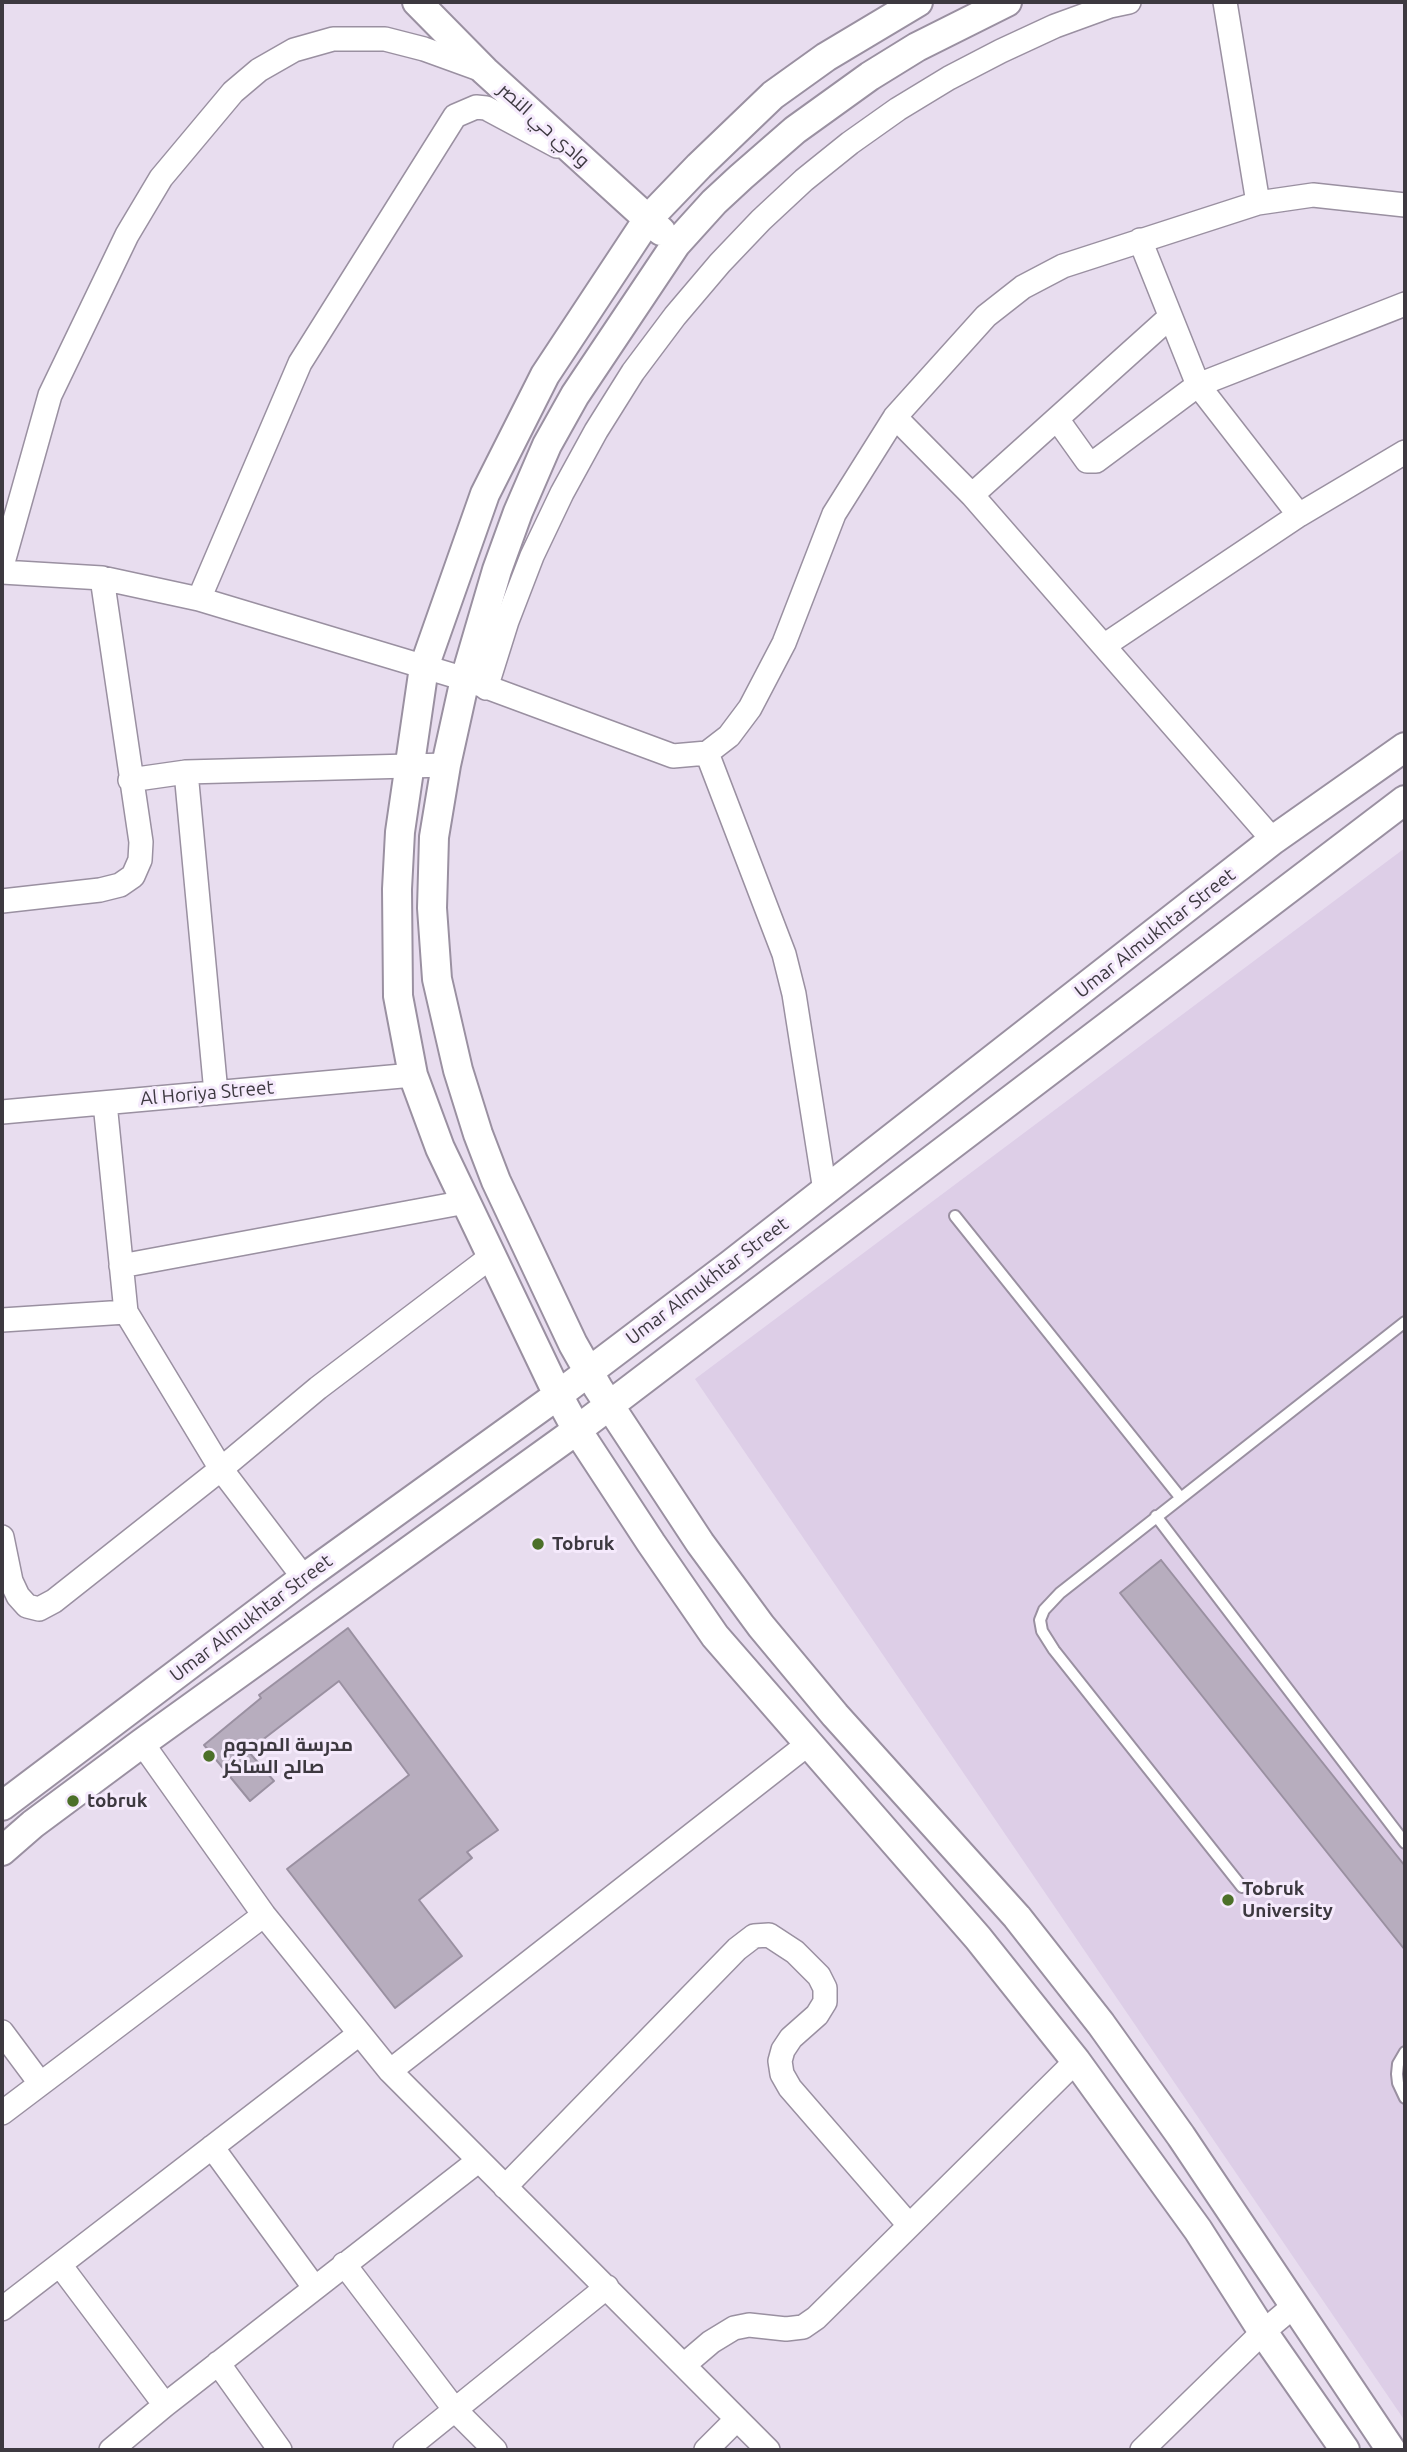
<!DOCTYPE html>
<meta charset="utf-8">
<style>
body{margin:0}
#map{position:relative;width:1407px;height:2452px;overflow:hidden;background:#e8ddef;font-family:Ubuntu,sans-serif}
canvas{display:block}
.frame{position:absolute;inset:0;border:4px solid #3d3940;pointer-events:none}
</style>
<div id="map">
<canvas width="1407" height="2452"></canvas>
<div class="frame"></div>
</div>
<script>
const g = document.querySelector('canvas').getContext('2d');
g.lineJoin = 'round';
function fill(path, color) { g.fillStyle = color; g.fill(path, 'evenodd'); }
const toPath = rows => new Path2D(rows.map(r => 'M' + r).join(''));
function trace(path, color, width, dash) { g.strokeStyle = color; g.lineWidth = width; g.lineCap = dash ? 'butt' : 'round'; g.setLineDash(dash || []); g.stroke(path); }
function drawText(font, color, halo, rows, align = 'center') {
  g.font = font + ' Ubuntu,Cairo,sans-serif'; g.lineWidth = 6; g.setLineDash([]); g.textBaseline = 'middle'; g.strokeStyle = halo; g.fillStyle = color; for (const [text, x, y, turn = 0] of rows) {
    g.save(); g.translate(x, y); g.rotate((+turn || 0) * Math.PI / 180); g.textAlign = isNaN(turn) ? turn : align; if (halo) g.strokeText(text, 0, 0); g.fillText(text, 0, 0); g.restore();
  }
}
fill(toPath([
 [1405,848,1405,2421,695,1379]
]), '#ddcee7');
const building = toPath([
 [1161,1560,1405,1866,1405,1950,1120,1593,1161,1560],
 [348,1628,498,1830,467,1852,472,1858,419,1900,462,1956,395,2008,287,1869,409,1775,339,1681,248,1751,274,1781,250,1801,204,1745,261,1698,259,1695,348,1628]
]);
fill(building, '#b7adbe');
trace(building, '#9a90a1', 2);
const service = toPath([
 [955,1216,1180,1497],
 [1156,1516,1405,1843],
 [1242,1887,1054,1650,1042,1631,1040,1620,1044,1610,1060,1593,1405,1322],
 [1405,2052,1398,2064,1397,2074,1398,2083,1405,2098]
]);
const minor = toPath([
 [1225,2,1258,203],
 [1140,240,1198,385,1299,515],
 [895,417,972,495,1273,840],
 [1057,419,1087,461,1096,461,1198,385,1405,304],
 [972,495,1170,317],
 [2,566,50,395,127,235,161,178,233,92,259,70,294,50,333,39,385,39,424,49,482,70],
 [2,572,102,578,199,599,465,679,673,756,707,753,729,736,750,708,784,643,834,514,895,417,986,316,1023,287,1063,266,1258,203,1313,195,1405,205],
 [199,599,300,363,455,116,476,107,486,108,557,146],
 [1105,645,1299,515,1405,452],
 [486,688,507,621,532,556,562,493,596,431,633,372,675,316,720,263,761,220,804,180,850,143,898,109,949,78,1001,51,1055,26,1110,6,1129,2],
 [707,753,784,954,794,994,825,1191],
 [186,772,216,1093],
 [130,780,186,772,446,765],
 [2,901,100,890,120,885,133,876,140,860,141,842,102,578],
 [105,1103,126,1312,221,1469,304,1578],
 [2,1112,413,1075],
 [121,1266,466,1202],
 [2,1320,126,1312],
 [2,1537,11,1581,18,1596,27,1606,39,1609,54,1601,221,1469,318,1388,492,1256],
 [142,1743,264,1915,390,2071,768,2450],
 [2,2032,40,2083],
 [390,2071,808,1744],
 [2,2113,264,1915],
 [212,2147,314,2287],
 [505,2187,737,1949,754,1936,769,1935,795,1952,819,1976,825,1988,825,2002,817,2015,791,2038,783,2050,780,2061,782,2074,790,2088,909,2225],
 [344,2264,455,2410,495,2450],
 [60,2265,165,2405],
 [2,2309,359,2034],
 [218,2363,280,2450],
 [684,2365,711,2342,734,2328,749,2325,786,2329,803,2327,816,2318,1076,2061],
 [111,2450,165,2405,478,2161],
 [405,2450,607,2287],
 [706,2450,737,2419],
 [1142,2450,1263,2332,1295,2305]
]);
const tertiary = toPath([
 [417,2,485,71,661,231],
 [918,2,826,57,773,95,699,166,648,219,545,375,485,494,424,667,400,832,397,889,398,996,413,1075,440,1148,558,1395,577,1430,651,1543,715,1636,978,1938,1076,2061,1198,2230,1263,2332,1345,2450],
 [1007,2,917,47,870,76,795,130,741,177,714,202,676,244,575,395,547,445,518,512,497,570,465,679,446,765,434,837,432,908,437,979,458,1070,478,1134,496,1181,573,1344,598,1388,700,1543,761,1626,835,1715,1017,1917,1101,2024,1181,2136,1391,2450],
 [2,1806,304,1578,558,1395,730,1265,1273,840,1405,747],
 [2,1851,33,1824,142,1743,577,1430,1405,800]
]);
trace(service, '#9a90a1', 14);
trace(minor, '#9a90a1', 26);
trace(tertiary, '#9a90a1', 32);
trace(service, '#fff', 10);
trace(minor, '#fff', 23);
trace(tertiary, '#fff', 28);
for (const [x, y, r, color] of [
 [538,1544,7,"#4c7029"],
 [209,1756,7,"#4c7029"],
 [73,1801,7,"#4c7029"],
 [1228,1900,7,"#4c7029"]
]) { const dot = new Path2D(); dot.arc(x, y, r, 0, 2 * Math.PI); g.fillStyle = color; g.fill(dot); trace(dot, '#f5eafc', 2.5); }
drawText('19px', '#3d3940', '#f5eafc', [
 ["وادي حي النصر",544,125,42],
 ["Umar Almukhtar Street",1155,933,-38],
 ["Al Horiya Street",207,1093,-5],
 ["Umar Almukhtar Street",707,1281,-37],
 ["Umar Almukhtar Street",251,1618,-37]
]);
drawText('bold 19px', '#3d3940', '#f5eafc', [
 ["Tobruk",552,1544],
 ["مدرسة المرحوم",223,1745],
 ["صالح الساكر",223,1767],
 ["tobruk",87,1801],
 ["Tobruk",1242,1889],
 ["University",1242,1911]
], 'left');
</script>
